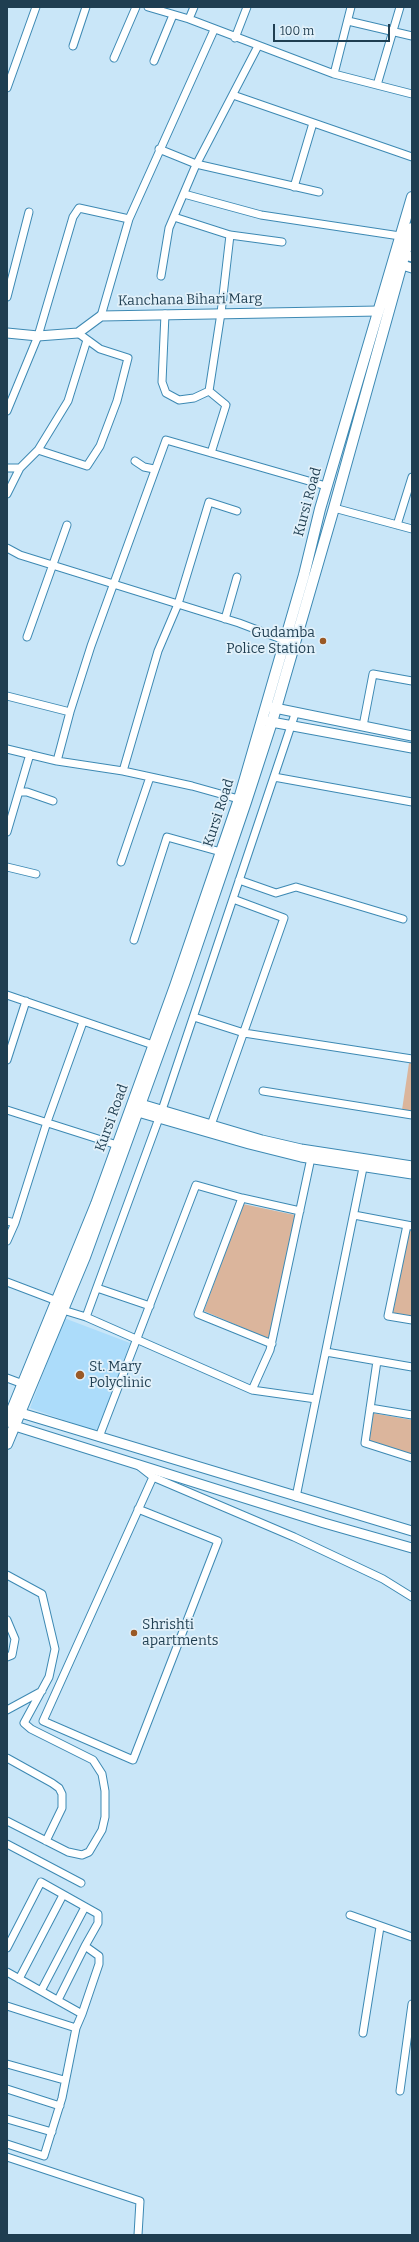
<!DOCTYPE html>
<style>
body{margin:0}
#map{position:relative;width:419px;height:2242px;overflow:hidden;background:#c9e6f8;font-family:Bitter,serif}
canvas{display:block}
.frame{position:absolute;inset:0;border:8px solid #1f3e51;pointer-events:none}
.scale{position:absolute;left:273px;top:24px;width:117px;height:18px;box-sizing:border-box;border:2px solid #1f3e51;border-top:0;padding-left:5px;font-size:12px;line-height:14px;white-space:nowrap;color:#1f3e51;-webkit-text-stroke:3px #e2f1fa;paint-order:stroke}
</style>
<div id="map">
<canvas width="419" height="2242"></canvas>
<div class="frame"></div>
<div class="scale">100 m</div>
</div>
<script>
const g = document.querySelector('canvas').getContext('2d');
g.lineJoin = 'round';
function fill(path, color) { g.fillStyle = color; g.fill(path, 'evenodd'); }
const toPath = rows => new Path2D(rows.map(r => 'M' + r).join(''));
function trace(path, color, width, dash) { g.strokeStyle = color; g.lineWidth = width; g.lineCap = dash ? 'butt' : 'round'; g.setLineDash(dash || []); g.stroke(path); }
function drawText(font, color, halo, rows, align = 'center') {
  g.font = font + ' Bitter,serif'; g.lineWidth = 3.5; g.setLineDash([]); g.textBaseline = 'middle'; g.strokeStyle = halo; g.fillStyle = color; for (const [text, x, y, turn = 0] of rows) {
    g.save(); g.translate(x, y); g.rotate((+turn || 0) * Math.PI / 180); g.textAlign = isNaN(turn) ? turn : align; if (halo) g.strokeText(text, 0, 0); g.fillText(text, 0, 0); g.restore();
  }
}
fill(toPath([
 [64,1318,130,1343,97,1432,30,1408]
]), '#acdcfa');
fill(toPath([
 [409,1063,412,1063,412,1112,402,1110],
 [243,1204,295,1215,269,1339,204,1311],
 [409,1231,412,1231,412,1317,393,1313],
 [372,1413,412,1420,412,1454,369,1441]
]), '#dbb59c');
const minor = toPath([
 [148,7,189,19,334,74,412,94],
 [189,19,194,7],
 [348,21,412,36],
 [235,38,247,7],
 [73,46,86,7],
 [114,58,136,7],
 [154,61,173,15],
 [334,74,351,7],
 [377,85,400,7],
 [7,88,36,7],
 [233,95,412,157],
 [159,149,196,164,319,192],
 [294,187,313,123],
 [184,194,261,215,400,236],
 [174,217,230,235,282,242],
 [161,276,169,228,195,167,258,46],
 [7,297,29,212],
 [165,314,162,382,166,393,179,400,194,398,209,391],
 [101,316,129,219,214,30],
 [209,391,221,313,230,235],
 [209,391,226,405,211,453],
 [7,411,38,336,73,217,79,208,129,219],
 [38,450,68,401,87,340],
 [135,461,144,467,154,469],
 [7,468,20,468,38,450,87,466,100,446,117,401,128,358,100,349,78,333],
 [7,494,20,468],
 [334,508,412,529],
 [397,525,412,477],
 [7,548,20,555,239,623,289,642],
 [225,619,237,577],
 [27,637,67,525],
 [7,696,70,712],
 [363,726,373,674,412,681],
 [7,749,57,761,123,771,192,786,242,800],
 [57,761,70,712,91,646,166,440,326,486],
 [123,771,158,651,178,604,209,502,237,511],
 [274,777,412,802],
 [19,792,27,792,53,801],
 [7,832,30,754],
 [121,862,150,777],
 [7,867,36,874],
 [239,880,276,893,296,887,403,919],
 [134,940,167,837,221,852],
 [7,995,153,1045],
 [194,1017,244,1033,412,1059],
 [7,1060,26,1001],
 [263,1091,412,1115],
 [7,1110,117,1145],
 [211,1125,284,918,233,899],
 [242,1198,198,1314,272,1344],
 [354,1215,412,1226],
 [7,1221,15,1223,7,1241],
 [15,1223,47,1122,83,1022],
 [407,1225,388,1316,412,1320],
 [7,1282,57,1301],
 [97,1288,150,1306],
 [63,1310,86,1317,252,1390,316,1399],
 [86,1317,162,1110,295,714],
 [326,1352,412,1367],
 [377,1361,365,1443,412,1458],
 [7,1378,23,1384],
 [252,1390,270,1350,311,1158],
 [370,1408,412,1415],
 [99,1437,196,1185,242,1198,300,1211],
 [139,1466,153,1477,294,1537,383,1579,412,1597],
 [296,1497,364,1163],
 [138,1509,218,1541,133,1760,43,1721,153,1477],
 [7,1575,42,1594,55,1649,49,1677,24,1723,31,1729,93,1760,102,1774,105,1791,105,1817,102,1830,89,1852,82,1855,68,1852,7,1821],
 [7,1620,15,1639,12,1655,7,1657],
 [7,1710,42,1691],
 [7,1758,52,1783,59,1788,62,1794,62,1808,46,1841],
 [7,1844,81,1883],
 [350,1915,412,1937],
 [7,1948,41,1882,98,1914,98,1923,85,1946,99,1956,99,1964,82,2014],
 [7,1972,82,2014,76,2028,7,2006],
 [19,1979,63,1895],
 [41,1991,85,1907],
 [58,2000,85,1946],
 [363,2033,380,1927],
 [7,2064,64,2080],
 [7,2089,60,2106],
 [400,2091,412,2004],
 [7,2119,52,2132],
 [7,2144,44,2156,62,2098,76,2028],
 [7,2157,140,2201,138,2235]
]);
const tertiary = toPath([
 [397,253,412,257],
 [396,263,412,268],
 [7,333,38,336,78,333,101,316,379,311],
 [270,707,412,736],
 [266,721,412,748],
 [134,1102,262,1140,301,1149,412,1166],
 [131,1110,249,1144,301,1157,412,1174],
 [412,1531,21,1413,9,1417,15,1426,324,1523,412,1548]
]);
const secondary = toPath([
 [7,1422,96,1204,175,986,239,799,304,575,320,509,412,197],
 [7,1444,85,1257,185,981,246,802,272,722,334,508,412,228]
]);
trace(minor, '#3d89b3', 9);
trace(tertiary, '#3d89b3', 11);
trace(secondary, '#3d89b3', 12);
trace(minor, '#fff', 7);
trace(tertiary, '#fff', 9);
trace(secondary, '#fff', 10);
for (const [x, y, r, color] of [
 [323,641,4,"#9a5925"],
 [80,1375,5,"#9a5925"],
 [134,1633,4,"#9a5925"]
]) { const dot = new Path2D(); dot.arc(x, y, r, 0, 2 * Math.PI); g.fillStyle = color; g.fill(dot); trace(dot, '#e2f1fa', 1.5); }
drawText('14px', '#1f3e51', '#e2f1fa', [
 ["Kanchana Bihari Marg",190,300,-1],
 ["Kursi Road",308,502,-75],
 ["Kursi Road",219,813,-72],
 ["Kursi Road",112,1118,-70]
]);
drawText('14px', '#1f3e51', '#e2f1fa', [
 ["Gudamba",315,633,"right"],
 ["Police Station",315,649,"right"],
 ["St. Mary",89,1367],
 ["Polyclinic",89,1383],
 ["Shrishti",142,1625],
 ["apartments",142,1641]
], 'left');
</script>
